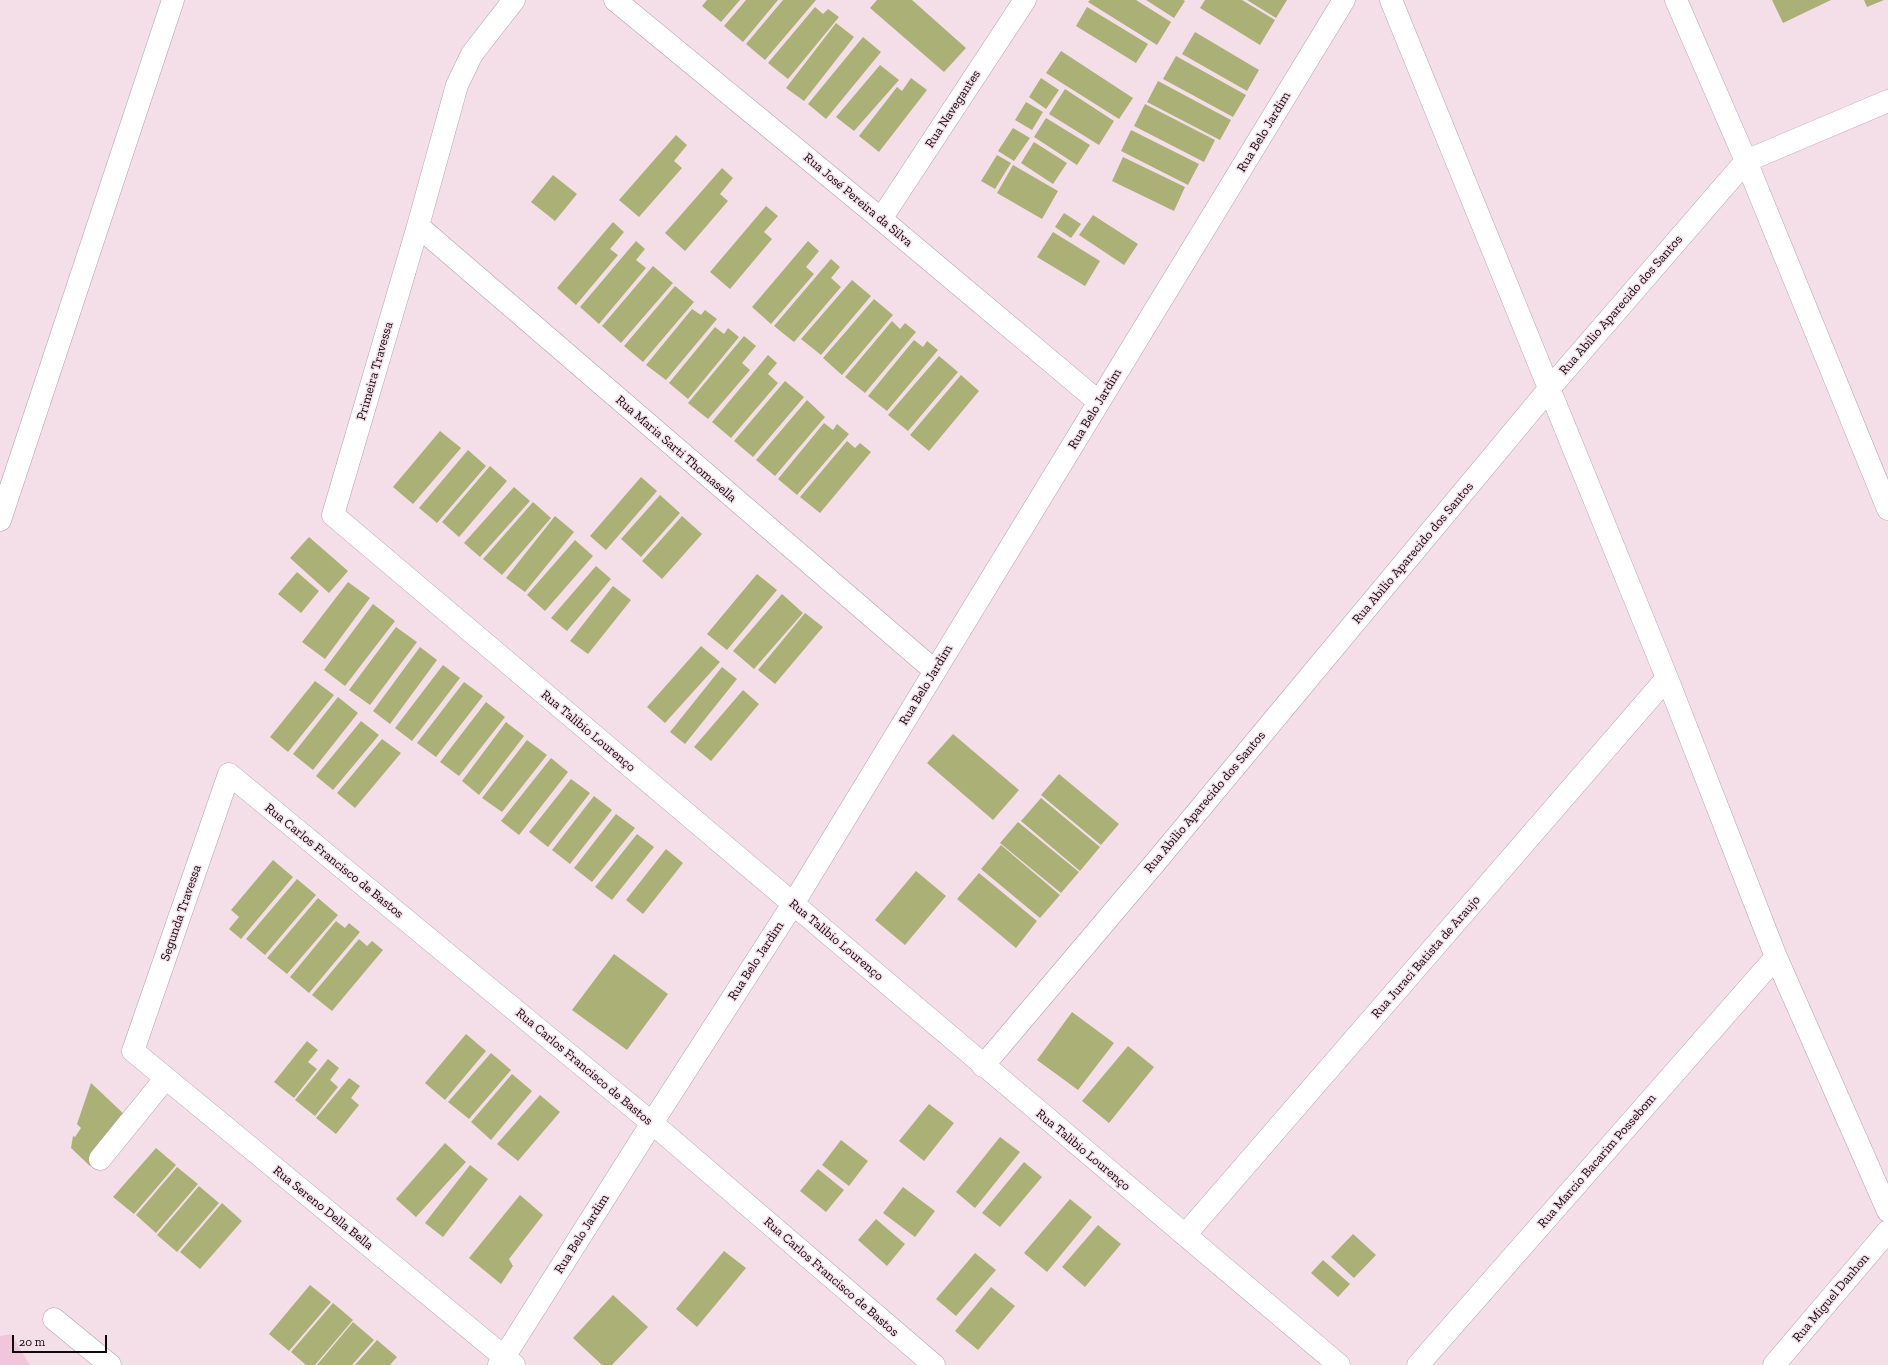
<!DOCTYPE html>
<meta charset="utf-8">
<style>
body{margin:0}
#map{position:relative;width:1888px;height:1365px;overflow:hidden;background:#f4dfe9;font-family:"Zilla Slab",serif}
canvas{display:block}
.scale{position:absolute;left:12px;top:1335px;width:95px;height:18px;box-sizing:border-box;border:2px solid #0f090c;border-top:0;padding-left:5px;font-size:12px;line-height:14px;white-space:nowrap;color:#0f090c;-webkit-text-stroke:3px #f4dfe9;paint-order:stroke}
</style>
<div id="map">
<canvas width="1888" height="1365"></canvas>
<div class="scale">20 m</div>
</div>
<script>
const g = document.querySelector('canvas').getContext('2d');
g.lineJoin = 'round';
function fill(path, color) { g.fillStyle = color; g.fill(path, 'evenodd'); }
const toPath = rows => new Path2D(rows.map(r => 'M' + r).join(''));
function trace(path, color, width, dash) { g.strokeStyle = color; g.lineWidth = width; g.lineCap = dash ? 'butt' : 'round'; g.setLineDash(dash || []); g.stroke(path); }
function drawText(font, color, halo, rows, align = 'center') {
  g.font = font + ' "Zilla Slab",serif'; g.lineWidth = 3; g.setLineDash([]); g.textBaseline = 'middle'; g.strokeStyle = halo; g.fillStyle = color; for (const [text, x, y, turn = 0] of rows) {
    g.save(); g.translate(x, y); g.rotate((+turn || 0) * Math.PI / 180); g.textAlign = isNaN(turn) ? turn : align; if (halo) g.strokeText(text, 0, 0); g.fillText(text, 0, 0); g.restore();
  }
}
fill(toPath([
 [11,1334,30,1365,0,1365,0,1336]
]), '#f1c5db');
fill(toPath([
 [707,0,740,0,721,22,702,6],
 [746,0,778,0,743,42,724,26],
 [783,0,816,0,765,60,746,44],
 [877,0,912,0,966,48,944,72,870,8],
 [1090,0,1136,0,1171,22,1157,45,1088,2],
 [1146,0,1183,0,1185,1,1174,18],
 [1205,0,1242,0,1275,20,1260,45,1200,8],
 [1247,0,1287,0,1276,18],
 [1772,0,1831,0,1783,23],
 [1864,0,1884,0,1867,7],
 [815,7,823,14,828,9,839,17,788,79,768,63],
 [1087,7,1148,44,1136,63,1076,26],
 [836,23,854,37,804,101,786,88],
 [1195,32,1259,70,1247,91,1182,54],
 [863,37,881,52,826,119,808,104],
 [1061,51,1133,98,1119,119,1046,73],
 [1176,56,1246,95,1233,117,1163,79],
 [880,65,899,80,854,131,836,117],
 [911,78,927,90,879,152,859,136,897,87,902,91],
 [1041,78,1059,90,1046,109,1029,97],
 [1158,81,1231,120,1220,140,1147,102],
 [1065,89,1114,121,1099,145,1049,114],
 [1026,102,1043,112,1032,130,1015,120],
 [1145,104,1215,140,1204,162,1134,126],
 [1046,118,1090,145,1077,165,1034,137],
 [1013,128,1030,138,1014,161,998,151],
 [1131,130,1199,164,1188,185,1121,151],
 [676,135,687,145,674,161,682,168,639,217,619,200],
 [1034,142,1067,163,1053,184,1021,163],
 [997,155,1011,163,995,189,981,181],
 [1123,157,1185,187,1174,211,1112,181],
 [1013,165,1058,191,1042,219,997,193],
 [722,168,733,178,720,194,728,201,685,251,665,233],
 [553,175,577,194,555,221,531,202],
 [766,206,778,216,764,232,772,239,730,289,710,272],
 [1064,213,1081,224,1071,238,1055,227],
 [1093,215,1138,244,1124,265,1079,235],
 [613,222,624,232,610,249,618,255,576,305,557,288],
 [1053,232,1100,261,1085,286,1037,257],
 [636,241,645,249,636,260,646,268,599,324,580,307],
 [808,241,819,251,806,267,814,274,771,324,752,307],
 [831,259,840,267,831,278,841,287,794,342,774,326],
 [653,266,673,283,621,343,602,326],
 [852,280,871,296,821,355,801,339],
 [675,286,694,302,643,362,624,346],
 [874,299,893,315,842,375,823,358],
 [692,309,701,315,705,310,717,319,666,380,646,365],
 [892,321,900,329,905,323,916,332,865,393,845,377],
 [715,327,724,334,728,328,739,337,688,399,669,383],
 [744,336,756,346,742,363,750,370,708,419,688,403],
 [914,340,923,347,927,341,938,350,887,411,868,396],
 [768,355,777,363,768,374,778,383,731,438,712,422],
 [939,356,958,372,908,431,888,415],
 [961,375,979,391,929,451,910,435],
 [785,381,804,397,753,457,734,441],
 [807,400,825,417,775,476,756,460],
 [824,423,833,430,837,424,849,434,797,495,778,479],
 [440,431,461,448,413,504,393,487],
 [847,441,855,448,860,443,871,452,820,513,800,497],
 [468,450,486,466,437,523,419,508],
 [490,466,507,481,459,537,442,522],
 [641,477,657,491,606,550,590,536],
 [514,487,530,501,480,557,464,543],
 [660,495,680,513,641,557,621,539],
 [533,502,551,518,502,575,483,559],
 [555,516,574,532,525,592,506,578],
 [682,516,702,534,662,579,642,561],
 [309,537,348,571,329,593,290,558],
 [575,540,593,556,545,611,527,595],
 [596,566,611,579,567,631,551,618],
 [297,572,319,591,301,613,278,594],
 [757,574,777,590,727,650,707,634],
 [348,582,370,598,325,659,302,642],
 [613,586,631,600,588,654,570,641],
 [782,594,803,613,754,669,733,651],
 [373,604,395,621,345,686,324,670],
 [805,613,823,627,775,684,758,670],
 [396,627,417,642,370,705,349,690],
 [701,646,720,662,665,723,647,707],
 [420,647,437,660,390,724,373,711],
 [443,665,460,678,412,741,395,728],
 [722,667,737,679,685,744,670,732],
 [315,681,334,695,288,752,270,737],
 [464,682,483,696,436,757,417,743],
 [743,690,759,704,711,761,694,747],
 [338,697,358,713,313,770,293,754],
 [486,702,505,717,459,776,440,762],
 [361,721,379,735,333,790,316,776],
 [506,722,524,736,479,795,462,781],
 [953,734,1019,790,993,820,927,763],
 [382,739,401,753,355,808,337,793],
 [527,740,547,755,502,812,482,798],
 [551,758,568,772,519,835,501,821],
 [1059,774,1119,824,1101,845,1041,795],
 [571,779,590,793,548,847,529,832],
 [594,796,612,810,570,864,552,850],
 [1041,798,1100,847,1080,871,1021,821],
 [616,814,635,828,592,882,574,868],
 [1018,822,1079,872,1061,893,1000,843],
 [637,834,654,847,612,900,595,887],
 [1001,845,1060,895,1040,918,981,869],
 [666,849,683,863,643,914,626,900],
 [273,860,293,877,241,939,229,929,239,917,231,910],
 [916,871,946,896,905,945,875,920],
 [979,873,1037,921,1016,948,957,899],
 [297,879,316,895,265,955,246,939],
 [318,898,338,915,287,974,267,958],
 [336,921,345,928,349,923,360,932,309,993,290,977],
 [359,939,367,946,372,941,383,950,332,1011,312,995],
 [614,954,668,994,627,1050,572,1010],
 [1072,1012,1114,1043,1078,1090,1037,1060],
 [466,1034,486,1051,445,1100,425,1083],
 [307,1041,318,1050,308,1062,317,1069,294,1098,274,1082],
 [1128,1046,1154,1067,1109,1123,1082,1101],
 [491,1053,511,1070,469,1119,448,1102],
 [328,1059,339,1068,330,1080,338,1087,315,1116,295,1100],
 [512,1074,532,1091,491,1140,471,1122],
 [349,1078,360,1086,351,1098,359,1105,336,1134,316,1118],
 [91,1083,126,1116,114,1139,90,1166,71,1148,73,1136,75,1137,81,1128,77,1124],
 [540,1095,560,1112,518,1161,497,1144],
 [929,1104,954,1123,924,1161,899,1141],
 [1000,1137,1020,1152,975,1208,956,1192],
 [841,1140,868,1161,849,1186,822,1165],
 [445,1143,466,1162,416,1217,396,1199],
 [156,1148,176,1165,134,1214,113,1197],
 [1024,1162,1042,1177,1000,1227,982,1213],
 [470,1165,488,1179,443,1237,425,1223],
 [177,1167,198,1184,156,1233,136,1215],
 [818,1169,844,1190,826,1212,800,1191],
 [199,1186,219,1203,177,1252,157,1235],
 [903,1187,935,1211,915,1237,883,1213],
 [520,1195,543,1215,509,1259,513,1266,501,1284,469,1258],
 [1070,1199,1092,1217,1047,1272,1024,1253],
 [222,1203,242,1221,200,1269,180,1252],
 [876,1219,905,1244,887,1266,858,1240],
 [1098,1225,1121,1244,1085,1287,1062,1267],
 [1353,1234,1376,1255,1354,1278,1331,1257],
 [724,1251,746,1268,697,1327,676,1309],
 [975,1253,996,1270,956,1316,936,1299],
 [1323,1260,1350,1284,1338,1297,1311,1273],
 [310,1285,331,1302,289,1351,269,1334],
 [991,1287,1015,1306,978,1350,955,1331],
 [613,1295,648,1327,612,1365,602,1365,573,1338],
 [333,1303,353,1320,315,1365,306,1365,291,1352],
 [353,1322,374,1340,352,1365,317,1365],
 [377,1340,397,1357,390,1365,355,1365]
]), '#aab076');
const street = toPath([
 [514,0,472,54,457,85,418,226,333,515,1339,1365],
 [615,0,881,219,1099,402],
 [1391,0,1667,678,1776,957,1888,1211],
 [1676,0,1746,161,1888,509],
 [881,219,1025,0],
 [418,226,935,671],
 [0,520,173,0],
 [983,1066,1154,864,1549,389,1746,161,1888,101],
 [100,1159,165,1079],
 [1185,1235,1667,678],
 [54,1319,110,1365],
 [499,1365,652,1123,793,904,1344,0],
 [514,1365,133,1051,229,774,652,1123,934,1365],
 [1418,1365,1776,957],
 [1774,1365,1888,1231]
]);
trace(street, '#b4a1aa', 23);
trace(street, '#fff', 22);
drawText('13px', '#0f090c', '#f4dfe9', [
 ["Rua Navegantes",953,109,-57],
 ["Rua Belo Jardim",1264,132,-59],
 ["Rua José Pereira da Silva",858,200,40],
 ["Rua Abilio Aparecido dos Santos",1621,305,-49],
 ["Primeira Travessa",375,371,-74],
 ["Rua Belo Jardim",1095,409,-59],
 ["Rua Maria Sarti Thomasella",676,449,41],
 ["Rua Abilio Aparecido dos Santos",1413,553,-50],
 ["Rua Belo Jardim",926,685,-59],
 ["Rua Talibio Lourenço",588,731,40],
 ["Rua Abilio Aparecido dos Santos",1205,802,-50],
 ["Rua Carlos Francisco de Bastos",334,861,39],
 ["Segunda Travessa",181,913,-71],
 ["Rua Talibio Lourenço",836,940,40],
 ["Rua Juraci Batista de Araujo",1426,957,-49],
 ["Rua Belo Jardim",756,961,-57],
 ["Rua Carlos Francisco de Bastos",584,1067,40],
 ["Rua Talibio Lourenço",1083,1150,40],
 ["Rua Marcio Bacarim Possebom",1597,1161,-49],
 ["Rua Sereno Della Bella",323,1208,39],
 ["Rua Belo Jardim",582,1234,-58],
 ["Rua Carlos Francisco de Bastos",831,1277,41],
 ["Rua Miguel Danhon",1831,1298,-50]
]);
</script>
